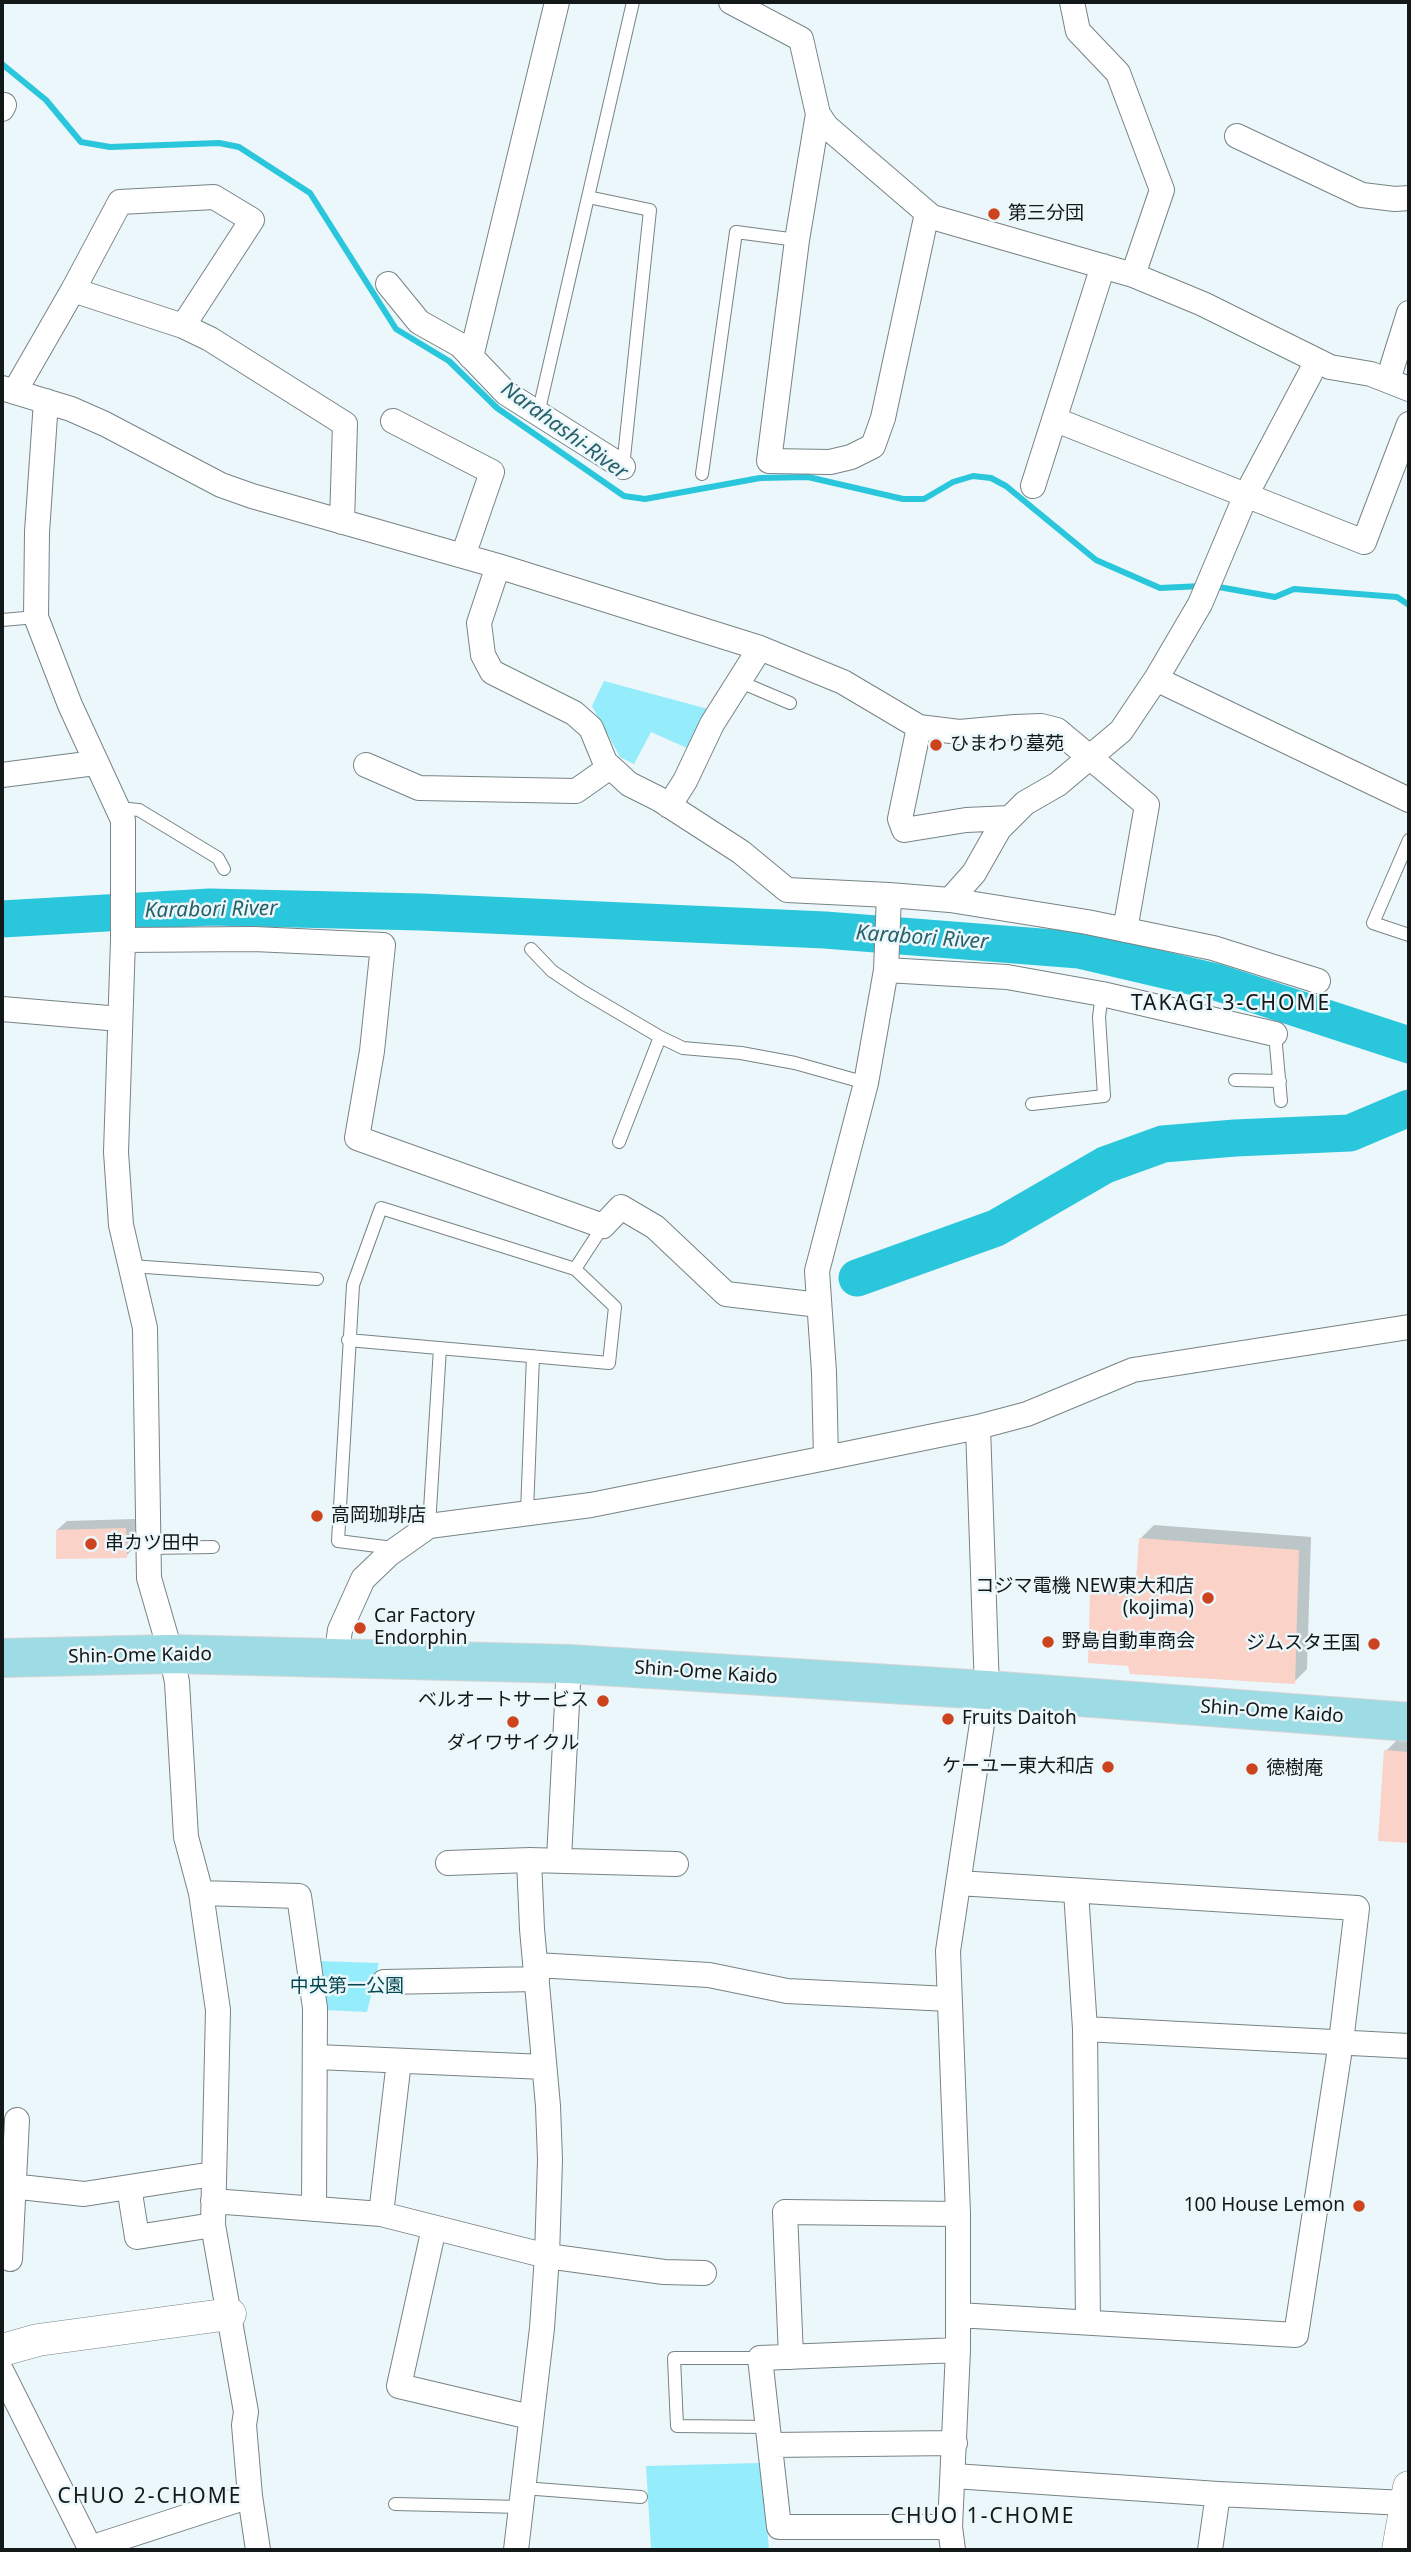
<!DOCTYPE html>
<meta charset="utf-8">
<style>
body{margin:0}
#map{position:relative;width:1411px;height:2552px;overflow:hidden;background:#ebf7fa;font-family:"Noto Sans",sans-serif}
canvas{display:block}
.frame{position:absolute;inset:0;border:4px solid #131818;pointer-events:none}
</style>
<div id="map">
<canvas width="1411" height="2552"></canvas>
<div class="frame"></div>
</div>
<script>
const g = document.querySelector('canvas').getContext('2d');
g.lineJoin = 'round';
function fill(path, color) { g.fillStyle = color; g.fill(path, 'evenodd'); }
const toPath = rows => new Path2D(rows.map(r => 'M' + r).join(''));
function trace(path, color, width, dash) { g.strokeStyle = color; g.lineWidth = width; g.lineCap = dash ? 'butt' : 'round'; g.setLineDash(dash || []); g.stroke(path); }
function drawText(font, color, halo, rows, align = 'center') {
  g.font = font + ' "Noto Sans","Noto Sans JP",sans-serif'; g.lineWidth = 5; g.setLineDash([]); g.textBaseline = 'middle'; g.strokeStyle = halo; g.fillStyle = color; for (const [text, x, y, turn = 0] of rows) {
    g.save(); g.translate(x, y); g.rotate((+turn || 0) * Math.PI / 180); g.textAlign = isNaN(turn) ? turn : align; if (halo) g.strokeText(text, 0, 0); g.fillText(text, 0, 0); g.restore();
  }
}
fill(toPath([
 [604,681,708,709,687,748,651,732,634,764,620,757,592,706],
 [317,1961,379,1963,367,2012,325,2010],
 [760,2463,769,2548,651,2548,646,2466]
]), '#95ecfb');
fill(toPath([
 [135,1519,136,1546,126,1556,57,1530,67,1521],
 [1154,1525,1311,1537,1307,1669,1294,1682,1091,1594,1104,1581,1138,1583,1141,1538],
 [1399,1738,1409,1739,1409,1842,1380,1840,1386,1751]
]), '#0003');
trace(toPath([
 [2,64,46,100,81,142,110,147,219,143,239,147,310,193,396,329,449,361,497,408,624,496,645,499,760,478,808,477,903,499,924,499,953,482,973,476,991,478,1006,486,1096,560,1160,588,1202,586],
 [1213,586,1275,597,1294,589,1397,597,1409,605]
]), '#2ac6db', 6);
trace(toPath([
 [2,919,210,907,421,912,825,930,1079,950,1216,982,1409,1045],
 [857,1278,996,1228,1105,1165,1163,1144,1235,1138,1350,1133,1409,1108]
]), '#2ac6db', 37);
fill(toPath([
 [126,1528,127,1558,56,1559,56,1530],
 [1139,1538,1299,1550,1295,1684,1130,1674,1128,1666,1088,1663,1090,1593,1135,1596],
 [1384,1750,1409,1752,1409,1843,1378,1841]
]), '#fbd2c7');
const service = toPath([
 [588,197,650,210,623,467],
 [538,414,633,2],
 [702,474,736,232,797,240],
 [2,620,36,617],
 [738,681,790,703],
 [118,808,139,810,218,858,224,869],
 [1409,840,1373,923,1409,935],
 [531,949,552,971,582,991,660,1037,683,1048,741,1053,795,1063,866,1083],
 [1275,1034,1281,1101],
 [1235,1080,1280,1081],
 [1032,1104,1104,1096,1099,1017,1102,994],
 [619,1142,660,1037],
 [131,1266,317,1279],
 [348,1340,609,1363,615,1307,575,1269,603,1226],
 [527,1512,533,1356],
 [429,1526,440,1348],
 [147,1548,213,1547],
 [393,1548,338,1541,353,1285,381,1208,575,1269],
 [760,2358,674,2358,677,2426,768,2427],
 [523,2488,641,2497],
 [395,2504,521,2507]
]);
const minor = toPath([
 [731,2,801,39,818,114,826,126,932,217,1133,275,1203,304,1330,367,1371,374,1409,389],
 [1072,2,1078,31,1118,73,1162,190,1133,275],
 [2,109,4,105],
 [818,114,797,240,769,461,830,462,851,457,873,446,883,418,927,213],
 [1237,136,1362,195,1395,199,1409,198],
 [388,284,419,322,460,345,506,393,623,467],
 [73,290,120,202,214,197,252,220,183,326],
 [471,357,557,2],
 [1388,380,1409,313],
 [2,388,71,409,105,424,221,485,252,496,498,566,479,623,483,655,492,672,574,713,591,728,605,762,629,784,659,799,741,852,787,890,889,895,886,970,866,1083,817,1271,824,1372,826,1458,978,1427,1027,1414,1133,1370,1409,1327],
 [15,391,73,290,183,326,210,339,345,424,342,522],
 [46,401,37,532,36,617,70,705,123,820,123,940,116,1152,121,1225,145,1328,149,1578,171,1654,177,1682,186,1837,201,1893,218,2010,213,2225,246,2412,244,2425,250,2496,258,2550],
 [1056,420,1364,542,1409,424],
 [393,421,492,472,463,556],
 [1033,486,1103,266],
 [498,566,760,648,843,682,919,727,959,732,1015,727,1041,726,1057,730,1147,805,1125,930],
 [1156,679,1409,800],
 [919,727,900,819,904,830,966,820,1010,818],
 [366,765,419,788,576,791,610,767],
 [2,775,95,763],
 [669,806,685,781,712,724,760,648],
 [889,895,950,900,1087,922,1213,948,1318,981],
 [950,900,974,873,999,829,1025,803,1058,784,1121,731,1156,679,1200,604,1246,495,1317,361],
 [123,940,254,939,383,945,372,1051,357,1138,603,1226,621,1207,655,1227,726,1294,819,1305],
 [886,970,1007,977,1102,994,1275,1034],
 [2,1009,120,1019],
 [336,1658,340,1630,363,1579,388,1555,429,1526,591,1505,826,1458],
 [559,1859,569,1664],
 [448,1863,529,1860],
 [1076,1891,1085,2029,1088,2322],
 [201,1893,299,1896,315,2008,314,2209],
 [536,1965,709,1975,787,1991,949,1999],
 [384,1982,537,1979],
 [1085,2029,1409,2046],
 [317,2057,544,2067],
 [2,2185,84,2194,213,2174],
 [129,2187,137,2237,213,2225],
 [213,2201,381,2214,547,2256,664,2272,704,2273],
 [381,2214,399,2061],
 [434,2228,399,2386,530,2417],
 [10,2259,17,2120],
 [958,2315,1296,2335,1341,2042,1357,1908,958,1883],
 [791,2357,785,2212,958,2214],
 [2,2372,91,2550],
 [770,2445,955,2443],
 [954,2476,1218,2494,1406,2503],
 [950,2527,779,2527,760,2358,958,2350],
 [90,2548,250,2496],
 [516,2550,542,2328,547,2256,550,2160,548,2106,532,1929,529,1860,676,1864],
 [953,2550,950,2527,958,2350,958,2214,948,1951,987,1690,978,1427],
 [1210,2550,1218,2494]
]);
const tertiary = toPath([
 [2,2350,38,2340,230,2314],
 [1398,2550,1409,2487]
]);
const primary = toPath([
 [2,1658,171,1654,569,1664,987,1690,1409,1722]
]);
trace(service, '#788385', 14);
trace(minor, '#788385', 26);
trace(tertiary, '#788385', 33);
trace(primary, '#d5d5d5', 40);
trace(service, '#fff', 12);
trace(minor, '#fff', 24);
trace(tertiary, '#fff', 32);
trace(primary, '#9ddbe5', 38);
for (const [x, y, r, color] of [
 [994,214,7,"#cc431d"],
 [936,745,7,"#cc431d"],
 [317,1516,7,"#cc431d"],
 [91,1544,7,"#cc431d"],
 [1208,1598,7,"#cc431d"],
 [360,1628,7,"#cc431d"],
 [1048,1642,7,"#cc431d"],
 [1374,1644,7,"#cc431d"],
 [603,1701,7,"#cc431d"],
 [948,1719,7,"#cc431d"],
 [513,1722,7,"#cc431d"],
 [1108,1767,7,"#cc431d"],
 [1252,1769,7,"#cc431d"],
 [1359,2206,7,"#cc431d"]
]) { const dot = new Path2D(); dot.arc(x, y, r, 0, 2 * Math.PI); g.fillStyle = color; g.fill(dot); trace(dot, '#ebf7fa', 2.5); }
drawText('19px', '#131818', '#ebf7fa', [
 ["第三分団",1008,214],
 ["ひまわり墓苑",950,745],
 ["高岡珈琲店",331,1516],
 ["串カツ田中",105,1544],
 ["コジマ電機 NEW東大和店",1194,1587,"right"],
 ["(kojima)",1194,1609,"right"],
 ["Car Factory",374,1617],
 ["Endorphin",374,1639],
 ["野島自動車商会",1062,1642],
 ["ジムスタ王国",1360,1644,"right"],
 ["ベルオートサービス",589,1701,"right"],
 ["Fruits Daitoh",962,1719],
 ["ダイワサイクル",513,1744,"center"],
 ["ケーユー東大和店",1094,1767,"right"],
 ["徳樹庵",1266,1769],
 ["100 House Lemon",1345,2206,"right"]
], 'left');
drawText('19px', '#131818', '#ebf7fa', [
 ["Shin-Ome Kaido",140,1656,-1],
 ["Shin-Ome Kaido",706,1673,4],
 ["Shin-Ome Kaido",1272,1712,4]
]);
drawText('19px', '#044750', '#ebf7fa', [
 ["中央第一公園",347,1987]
]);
drawText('italic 21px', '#266069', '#ebf7fa', [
 ["Narahashi-River",564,431,36],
 ["Karabori River",211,910,-1],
 ["Karabori River",922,938,4]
]);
g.letterSpacing = '2px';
drawText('21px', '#131818', '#ebf7fa', [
 ["TAKAGI 3-CHOME",1231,1004],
 ["CHUO 2-CHOME",150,2497],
 ["CHUO 1-CHOME",983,2517]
]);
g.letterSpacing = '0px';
</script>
